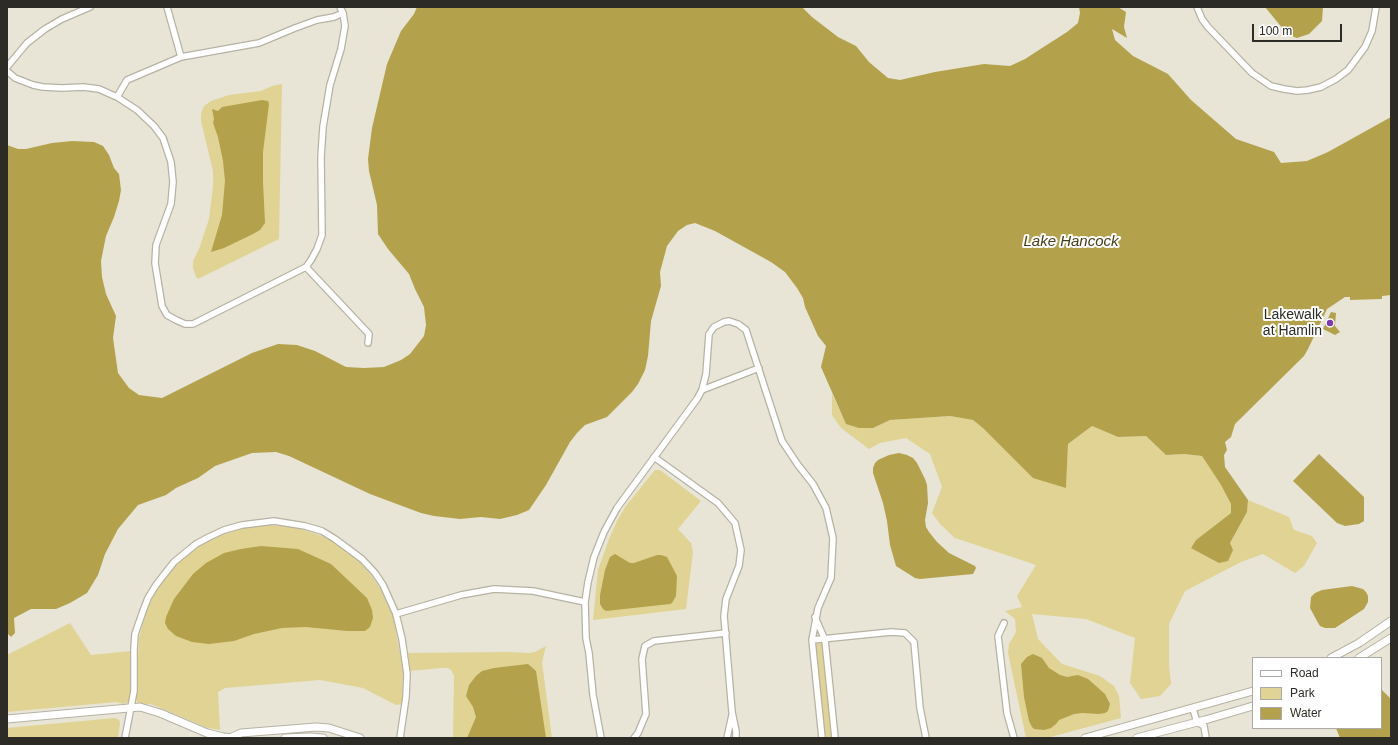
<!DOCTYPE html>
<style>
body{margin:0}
#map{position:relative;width:1398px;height:745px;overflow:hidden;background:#e8e5d6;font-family:Arial,sans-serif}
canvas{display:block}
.frame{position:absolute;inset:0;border:8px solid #2c2b25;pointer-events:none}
.legend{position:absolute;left:1252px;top:657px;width:130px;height:72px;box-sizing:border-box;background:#fff;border:1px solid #abaaa8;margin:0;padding:5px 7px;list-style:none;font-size:12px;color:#2c2b25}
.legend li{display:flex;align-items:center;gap:8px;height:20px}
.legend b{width:20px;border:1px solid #abaaa8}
.scale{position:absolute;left:1252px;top:24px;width:90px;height:18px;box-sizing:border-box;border:2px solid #2c2b25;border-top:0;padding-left:5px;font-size:12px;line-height:14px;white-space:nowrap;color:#2c2b25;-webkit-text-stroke:3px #fff;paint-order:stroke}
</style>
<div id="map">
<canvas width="1398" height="745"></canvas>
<div class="frame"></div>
<ul class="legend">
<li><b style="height:5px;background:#fff"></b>Road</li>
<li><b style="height:11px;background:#e0d393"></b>Park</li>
<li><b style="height:11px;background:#b3a14c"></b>Water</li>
</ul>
<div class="scale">100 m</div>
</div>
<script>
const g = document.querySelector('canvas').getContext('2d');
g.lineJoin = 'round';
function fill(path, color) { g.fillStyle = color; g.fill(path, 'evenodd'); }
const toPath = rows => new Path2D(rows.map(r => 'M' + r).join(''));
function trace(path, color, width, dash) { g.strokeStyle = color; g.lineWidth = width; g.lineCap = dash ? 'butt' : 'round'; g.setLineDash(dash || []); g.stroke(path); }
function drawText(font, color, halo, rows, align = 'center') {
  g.font = font + ' Arial,sans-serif'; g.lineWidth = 4; g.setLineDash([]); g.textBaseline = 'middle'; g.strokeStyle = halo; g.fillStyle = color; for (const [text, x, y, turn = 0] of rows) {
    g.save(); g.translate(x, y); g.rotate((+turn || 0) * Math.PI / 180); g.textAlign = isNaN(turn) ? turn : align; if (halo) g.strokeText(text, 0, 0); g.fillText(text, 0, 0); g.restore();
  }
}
fill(toPath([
 [282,84,279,239,198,279,196,277,193,268,193,261,199,249,209,219,213,186,213,171,201,121,201,114,204,106,211,101,229,95,261,91,272,86],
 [832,394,846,423,873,428,890,420,950,416,973,420,984,429,1066,487,1068,444,1092,426,1118,437,1146,436,1166,455,1184,454,1202,456,1221,485,1231,504,1231,513,1196,540,1191,548,1230,543,1247,512,1248,500,1289,517,1294,530,1312,536,1317,543,1304,566,1295,573,1263,554,1241,562,1185,591,1169,624,1169,665,1171,684,1160,696,1141,699,1130,683,1135,638,1086,619,1032,614,1038,639,1062,664,1100,676,1114,686,1119,696,1121,718,1047,738,1026,738,1008,653,1009,644,1016,632,1015,619,1005,611,1022,607,1017,596,1036,565,955,538,940,524,932,513,942,487,930,454,906,438,880,443,869,449,841,428,832,415],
 [655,470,660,470,701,501,678,529,691,543,693,552,686,609,593,620,598,570,609,539,617,521,625,507],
 [268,525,295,527,322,536,339,545,357,559,371,575,387,599,393,616,403,668,402,704,396,705,363,688,320,680,225,688,218,692,220,730,208,728,151,704,141,704,138,703,136,699,139,638,145,615,149,603,161,582,179,561,205,542,216,537,242,528],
 [70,623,91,655,131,651,131,686,130,698,128,702,124,704,116,702,7,712,7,655],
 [821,642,823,644,832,738,824,738,815,648,816,643],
 [546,646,542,662,552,738,453,738,454,676,451,670,448,668,441,668,410,671,408,653,509,652,529,653,535,652],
 [115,718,119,720,120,723,118,738,7,738,7,728]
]), '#e0d393');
fill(toPath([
 [417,7,802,7,812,17,838,37,856,46,869,62,888,78,900,80,935,72,984,64,1010,66,1025,59,1042,48,1067,32,1078,23,1080,13,1079,7,1118,7,1126,12,1124,27,1127,38,1112,29,1115,40,1133,56,1168,74,1191,100,1236,139,1274,152,1281,163,1307,161,1328,152,1391,117,1391,295,1382,296,1382,299,1350,300,1350,297,1345,297,1327,309,1308,349,1304,356,1235,424,1231,437,1225,442,1227,450,1224,455,1225,467,1248,500,1247,512,1230,543,1233,550,1228,561,1219,563,1191,548,1196,540,1231,513,1231,504,1221,485,1202,456,1184,454,1166,455,1146,436,1118,437,1092,426,1068,444,1066,488,1033,478,984,429,973,420,950,416,890,420,873,428,859,428,846,424,821,367,826,346,818,336,805,307,803,298,797,288,785,272,771,262,715,231,695,223,687,225,678,231,667,246,660,272,661,286,651,321,648,356,645,370,638,384,632,392,607,417,585,425,577,433,570,442,546,485,529,510,517,515,500,519,481,517,460,519,434,516,421,513,370,494,289,456,276,452,252,453,215,466,198,478,176,488,166,495,138,505,118,529,105,554,98,575,87,593,70,603,56,609,31,609,14,618,15,633,11,637,7,633,7,145,18,149,26,149,52,143,72,141,94,142,103,146,109,155,114,168,119,174,121,190,119,201,114,217,106,236,101,261,102,277,106,294,116,316,113,338,118,373,129,388,139,395,162,398,252,353,278,344,297,345,315,351,346,367,364,368,384,367,401,360,410,354,424,336,426,325,424,307,415,289,409,274,388,249,378,234,377,205,369,171,368,159,372,128,387,64,401,31,414,14],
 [1265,7,1323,7,1322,21,1309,34,1297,38,1288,35],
 [262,100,268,101,269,104,263,152,263,182,265,223,260,230,253,234,224,248,211,252,222,215,225,181,223,161,218,137,213,123,214,119,212,109,218,111,222,107],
 [1331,312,1336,313,1335,326,1340,332,1335,335,1323,329],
 [899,453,907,455,913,458,917,463,925,479,927,485,928,503,925,520,926,527,929,532,937,542,949,553,975,566,976,568,973,574,920,579,915,578,896,566,890,545,887,521,883,503,873,473,873,468,875,463,878,460,889,455],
 [1319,454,1364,497,1364,521,1359,524,1345,526,1337,523,1293,481],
 [261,546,298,549,331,564,367,598,372,610,373,618,370,627,365,631,347,631,306,627,282,628,254,634,234,641,209,644,192,642,176,636,168,629,165,623,166,617,174,599,193,574,206,563,224,553,241,549],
 [615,554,630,563,634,563,657,555,661,555,667,557,677,576,676,596,672,603,670,604,606,611,603,609,600,604,600,595,605,570,610,557],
 [1352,586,1363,589,1366,592,1368,596,1368,602,1364,609,1335,628,1325,628,1320,626,1317,621,1310,608,1311,597,1315,593,1322,590],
 [1033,654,1042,658,1049,668,1060,675,1067,677,1078,675,1088,679,1105,694,1110,704,1108,711,1105,713,1099,714,1082,713,1074,714,1059,720,1056,724,1051,728,1044,730,1034,729,1032,727,1029,721,1024,697,1021,664,1027,657],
 [528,664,536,671,546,738,467,738,476,717,473,707,466,696,469,685,476,676,482,671,494,668],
 [1381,689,1391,699,1391,738,1340,738,1336,728,1381,728]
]), '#b3a14c');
const minor = toPath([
 [167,7,181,57],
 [1197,7,1202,19,1208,27,1252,73,1271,86,1284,89,1297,91,1308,90,1321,87,1336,79,1348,70,1365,47,1372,31,1376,7],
 [7,67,27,43,45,29,62,19,90,7],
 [7,71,15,78,33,85,43,87,62,88,83,87,99,89,117,97,137,110,154,126,163,138,171,162,173,182,171,204,156,245,155,263,162,306,167,315,176,320,185,324,193,324,306,267,311,260,317,249,322,235,321,157,323,127,330,85,341,49,345,26,343,13,340,7],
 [117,97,127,80,181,57,259,43,295,28,317,20,334,17,343,13],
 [306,267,369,334,368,343],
 [702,390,759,368],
 [654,457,718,503,735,523,741,550,739,566,726,599,724,616,732,712,736,731,736,738],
 [396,614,461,595,494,589,533,591,585,602],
 [815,617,825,640,835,738],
 [1004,623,998,636,1007,713,1014,738],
 [812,640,891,632,905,633,914,642,920,708,926,738],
 [1193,709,1197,722,1204,726,1206,738],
 [125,738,134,691,134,649,135,634,143,611,148,598,156,585,174,562,196,544,209,537,224,530,242,525,274,521,305,526,322,531,335,539,362,559,375,573,383,585,396,614,402,639,407,674,406,697,400,738],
 [601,738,593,695,589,653,586,638,585,602,588,582,594,557,604,532,617,508,697,399,702,390,706,374,709,334,714,327,724,322,729,321,738,324,746,330,782,441,798,465,813,484,826,508,833,538,831,578,818,608,812,640,822,738],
 [634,738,638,733,646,714,642,659,645,646,654,641,726,633],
 [727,738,732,715]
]);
const tertiary = toPath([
 [1331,658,1359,643,1391,621],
 [1359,658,1391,638],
 [7,719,140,707,160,713,207,733,223,737,235,738],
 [232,737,241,733,316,727,329,728,360,738],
 [285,738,310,737,323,738],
 [1085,738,1253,691],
 [1137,738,1205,720,1253,706]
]);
trace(minor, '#b6b3a4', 8);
trace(tertiary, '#b6b3a4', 9);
trace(minor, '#fff', 5.5);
trace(tertiary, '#fff', 7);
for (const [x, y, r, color] of [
 [1330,323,4,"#7d3baf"]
]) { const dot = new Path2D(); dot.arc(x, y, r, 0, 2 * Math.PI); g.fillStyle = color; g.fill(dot); trace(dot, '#fff', 1.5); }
drawText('14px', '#2c2b25', '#fff', [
 ["Lakewalk",1322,315],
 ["at Hamlin",1322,331]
], 'right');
drawText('italic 15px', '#473f1a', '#fff', [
 ["Lake Hancock",1071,242]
]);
</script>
